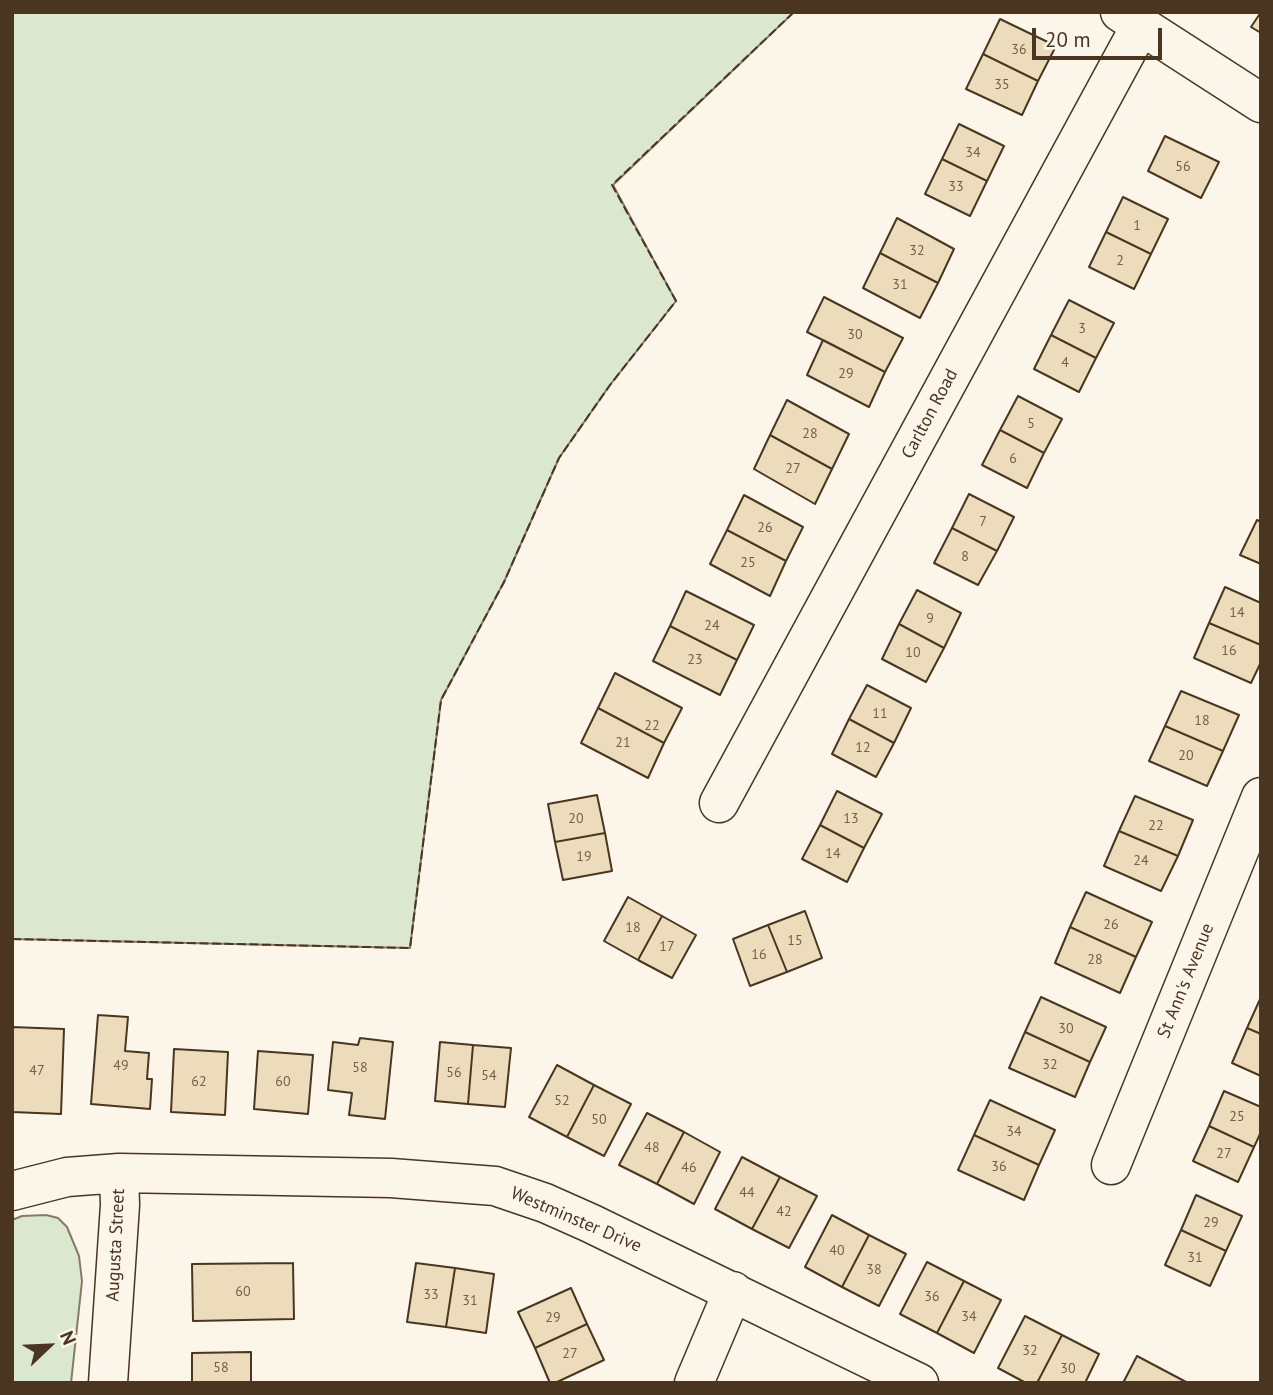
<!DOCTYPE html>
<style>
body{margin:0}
#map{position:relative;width:1273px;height:1395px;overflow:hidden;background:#fbf6e9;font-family:"PT Sans",sans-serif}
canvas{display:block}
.frame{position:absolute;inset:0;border:14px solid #4a3520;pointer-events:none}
.north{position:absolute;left:14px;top:1311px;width:70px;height:70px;-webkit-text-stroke:5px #fbf6e9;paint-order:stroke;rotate:67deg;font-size:19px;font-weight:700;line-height:28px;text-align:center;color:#4a3520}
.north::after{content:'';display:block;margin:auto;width:24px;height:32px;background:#4a3520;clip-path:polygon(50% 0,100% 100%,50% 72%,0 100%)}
.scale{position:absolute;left:1032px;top:28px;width:130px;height:32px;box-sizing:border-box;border:4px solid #4a3520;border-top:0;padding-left:9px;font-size:21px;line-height:24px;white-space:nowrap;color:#4a3520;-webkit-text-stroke:5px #fbf6e9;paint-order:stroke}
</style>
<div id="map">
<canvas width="1273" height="1395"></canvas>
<div class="frame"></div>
<div class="north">N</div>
<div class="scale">20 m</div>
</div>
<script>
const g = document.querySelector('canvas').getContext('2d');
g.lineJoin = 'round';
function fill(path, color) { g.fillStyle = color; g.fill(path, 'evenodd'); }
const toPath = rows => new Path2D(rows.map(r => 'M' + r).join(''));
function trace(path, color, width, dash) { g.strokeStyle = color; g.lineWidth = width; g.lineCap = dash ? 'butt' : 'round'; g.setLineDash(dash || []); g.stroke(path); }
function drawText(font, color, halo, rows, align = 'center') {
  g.font = font + ' "PT Sans",sans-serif'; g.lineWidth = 5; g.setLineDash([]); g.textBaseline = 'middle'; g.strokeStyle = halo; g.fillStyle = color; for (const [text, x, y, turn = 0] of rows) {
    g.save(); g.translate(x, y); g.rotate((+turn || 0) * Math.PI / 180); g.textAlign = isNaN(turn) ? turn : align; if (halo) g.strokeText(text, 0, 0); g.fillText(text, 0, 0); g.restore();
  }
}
const green = toPath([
 [12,12,794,12,613,185,676,301,610,385,559,458,504,582,441,700,410,948,12,939,12,12],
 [46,1215,58,1218,67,1227,79,1256,82,1281,71,1383,12,1383,12,1220,22,1216,46,1215]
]);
fill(green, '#dce7d0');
trace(green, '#887966', 2);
const building = toPath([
 [1261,12,1261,33,1251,27,1261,12],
 [1000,19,1056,46,1038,81,983,54,1000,19],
 [983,54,1038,81,1022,115,966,89,983,54],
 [959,124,1004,146,987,181,942,159,959,124],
 [1165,136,1219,162,1201,198,1148,171,1165,136],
 [942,159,987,181,970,216,925,194,942,159],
 [1123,197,1168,219,1151,254,1106,232,1123,197],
 [897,218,954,249,938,283,880,253,897,218],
 [1106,232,1151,254,1134,289,1089,267,1106,232],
 [880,253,938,283,920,318,863,288,880,253],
 [824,297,903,338,885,372,807,332,824,297],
 [1069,300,1114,323,1096,358,1051,335,1069,300],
 [1051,335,1096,358,1079,392,1034,369,1051,335],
 [823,340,885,372,869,407,807,375,823,340],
 [1018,396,1062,419,1044,453,1000,430,1018,396],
 [787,400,849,434,832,469,770,435,787,400],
 [1000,430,1044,453,1027,488,982,465,1000,430],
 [770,435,832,469,815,504,754,469,770,435],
 [969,494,1014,517,997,551,952,528,969,494],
 [744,495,803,527,786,561,727,530,744,495],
 [1257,520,1261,522,1261,564,1240,555,1257,520],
 [952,528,997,551,978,585,934,563,952,528],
 [727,530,786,561,770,596,710,564,727,530],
 [1225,587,1261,603,1261,645,1209,623,1225,587],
 [917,590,961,613,944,648,899,624,917,590],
 [686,591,754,625,737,660,670,626,686,591],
 [1209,623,1261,645,1261,662,1251,683,1194,658,1209,623],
 [899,624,944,648,926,682,882,659,899,624],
 [670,626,737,660,720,695,653,661,670,626],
 [615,673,682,708,664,743,598,708,615,673],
 [867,685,911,708,894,743,849,719,867,685],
 [1181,691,1239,715,1223,751,1165,726,1181,691],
 [598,708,664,743,648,778,581,743,598,708],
 [849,719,894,743,876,777,832,754,849,719],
 [1165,726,1223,751,1207,786,1149,761,1165,726],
 [837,791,882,814,864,848,820,825,837,791],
 [597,795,605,833,555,842,548,804,597,795],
 [1135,796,1193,820,1178,856,1119,831,1135,796],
 [820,825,864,848,847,882,802,859,820,825],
 [1119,831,1178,856,1161,891,1104,866,1119,831],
 [605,833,612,871,563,880,555,842,605,833],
 [1086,892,1152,922,1136,957,1070,927,1086,892],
 [628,897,662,916,638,960,604,941,628,897],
 [805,911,822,958,787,972,768,925,805,911],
 [662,916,696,935,672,978,638,960,662,916],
 [768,925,787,972,750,986,733,939,768,925],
 [1070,927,1136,957,1120,993,1055,963,1070,927],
 [1041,997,1106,1027,1090,1062,1025,1032,1041,997],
 [1261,997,1261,1034,1247,1028,1261,997],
 [98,1015,128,1017,125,1051,149,1053,147,1079,152,1079,150,1109,91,1104,98,1015],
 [12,1027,64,1029,61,1114,12,1112,12,1027],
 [1247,1028,1261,1034,1261,1076,1232,1063,1247,1028],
 [1025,1032,1090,1062,1075,1097,1009,1068,1025,1032],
 [360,1038,393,1042,385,1119,349,1115,352,1093,328,1090,333,1042,358,1045,360,1038],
 [440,1042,473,1045,468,1104,435,1101,440,1042],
 [473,1045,511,1048,505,1107,468,1104,473,1045],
 [174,1049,228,1052,225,1115,171,1112,174,1049],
 [258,1051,313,1055,308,1114,254,1109,258,1051],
 [557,1065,594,1085,567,1137,529,1117,557,1065],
 [594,1085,631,1104,604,1156,567,1137,594,1085],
 [1224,1091,1261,1107,1261,1132,1254,1147,1209,1126,1224,1091],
 [990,1100,1055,1130,1039,1165,974,1135,990,1100],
 [647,1113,684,1132,657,1184,619,1165,647,1113],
 [1209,1126,1254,1147,1238,1182,1193,1161,1209,1126],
 [684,1132,720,1152,694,1204,657,1184,684,1132],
 [974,1135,1039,1165,1024,1200,958,1170,974,1135],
 [742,1157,780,1177,752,1229,715,1209,742,1157],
 [780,1177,817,1196,789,1248,752,1229,780,1177],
 [1196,1195,1242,1216,1226,1251,1181,1230,1196,1195],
 [832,1215,869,1235,842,1287,805,1267,832,1215],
 [1181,1230,1226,1251,1210,1286,1165,1265,1181,1230],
 [869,1235,906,1254,879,1306,842,1287,869,1235],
 [927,1262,964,1281,937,1333,900,1314,927,1262],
 [293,1263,294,1319,193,1321,192,1264,293,1263],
 [416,1263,455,1268,446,1327,407,1322,416,1263],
 [455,1268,494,1274,486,1333,446,1327,455,1268],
 [964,1281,1001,1300,974,1353,937,1333,964,1281],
 [571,1288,587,1324,535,1348,518,1312,571,1288],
 [1025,1316,1062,1335,1037,1383,1026,1383,998,1368,1025,1316],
 [587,1324,604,1360,555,1383,550,1383,535,1348,587,1324],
 [1062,1335,1099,1354,1085,1383,1037,1383,1062,1335],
 [251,1352,251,1383,192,1383,192,1353,251,1352],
 [1137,1356,1188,1383,1123,1383,1137,1356]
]);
fill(building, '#ecdcbc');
trace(building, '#4a3520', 2);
const street = toPath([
 [1120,12,1261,103],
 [719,803,1141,25],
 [1111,1165,1261,797],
 [12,1191,67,1177,119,1173,391,1178,495,1186,545,1203,590,1223,919,1383],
 [108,1383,120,1205,119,1173],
 [694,1383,733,1291]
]);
trace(street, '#4a3520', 41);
trace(street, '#fbf6e9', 38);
trace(toPath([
 [12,939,410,948,441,700,504,582,559,458,610,385,676,301,612,185,794,12]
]), '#4a3520', 2, [9, 3.5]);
drawText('14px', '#725f47', null, [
 ["36",1019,50],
 ["35",1002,85],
 ["34",973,153],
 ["56",1183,167],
 ["33",956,187],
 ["1",1137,226],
 ["32",917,251],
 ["2",1120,261],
 ["31",900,285],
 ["3",1082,329],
 ["30",855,335],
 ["4",1065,363],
 ["29",846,374],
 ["5",1031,424],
 ["28",810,434],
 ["6",1013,459],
 ["27",793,469],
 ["7",983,522],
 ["26",765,528],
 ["8",965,557],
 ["25",748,563],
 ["14",1237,613],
 ["9",930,619],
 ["24",712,626],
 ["16",1229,651],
 ["10",913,653],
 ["23",695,660],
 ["11",880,714],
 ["18",1202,721],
 ["22",652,726],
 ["21",623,743],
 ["12",863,748],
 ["20",1186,756],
 ["20",576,819],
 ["13",851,819],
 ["22",1156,826],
 ["14",833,854],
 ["19",584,857],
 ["24",1141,861],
 ["26",1111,925],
 ["18",633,928],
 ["15",795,941],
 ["17",667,947],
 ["16",759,955],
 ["28",1095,960],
 ["30",1066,1029],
 ["32",1050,1065],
 ["49",121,1066],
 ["58",360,1068],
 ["47",37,1071],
 ["56",454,1073],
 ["54",489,1076],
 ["62",199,1082],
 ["60",283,1082],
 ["52",562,1101],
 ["25",1237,1117],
 ["50",599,1120],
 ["34",1014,1132],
 ["48",652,1148],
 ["27",1224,1154],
 ["36",999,1167],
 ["46",689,1168],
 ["44",747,1193],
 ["42",784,1212],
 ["29",1211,1223],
 ["40",837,1251],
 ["31",1195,1258],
 ["38",874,1270],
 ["60",243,1292],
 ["33",431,1295],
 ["36",932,1297],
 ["31",470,1301],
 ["34",969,1317],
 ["29",553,1318],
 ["32",1030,1351],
 ["27",570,1354],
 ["58",221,1368],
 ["30",1068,1369]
]);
drawText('18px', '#4a3520', '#fbf6e9', [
 ["Carlton Road",930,414,-62],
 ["St Ann's Avenue",1186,981,-68],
 ["Westminster Drive",576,1220,23],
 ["Augusta Street",116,1245,-87]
]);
</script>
